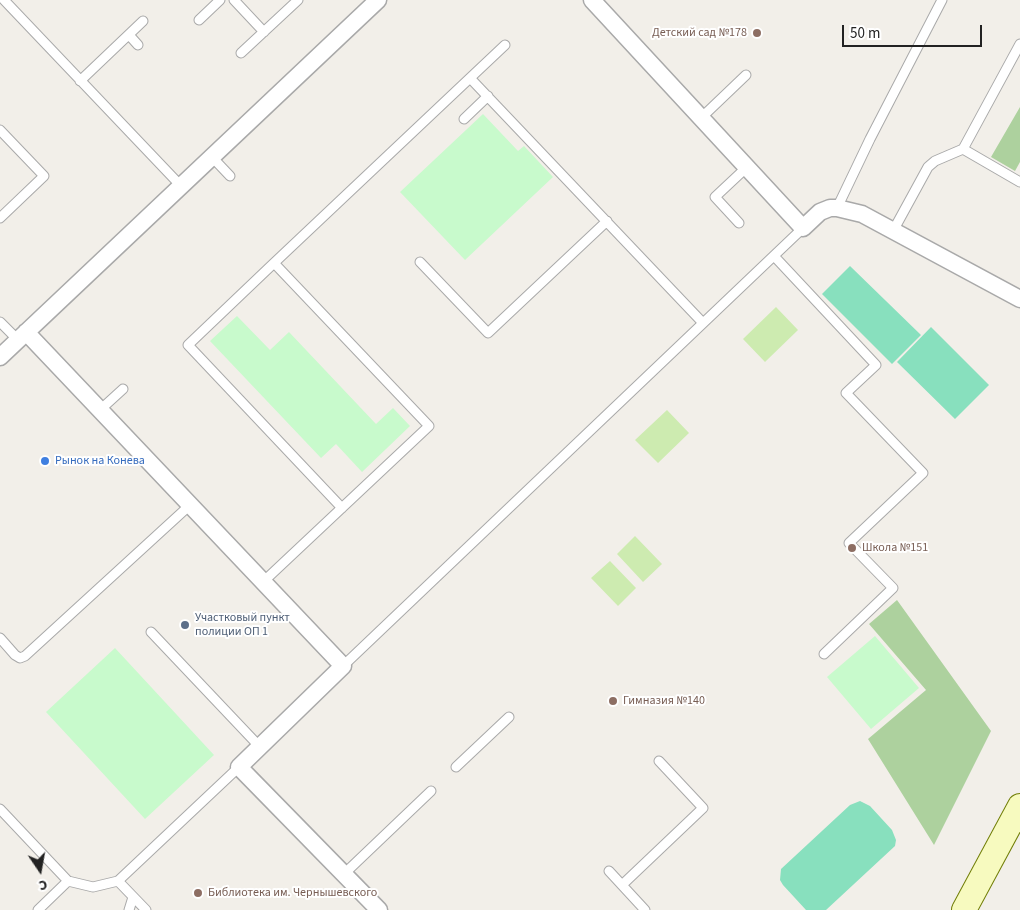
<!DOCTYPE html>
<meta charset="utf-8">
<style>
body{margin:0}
#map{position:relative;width:1020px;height:910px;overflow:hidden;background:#f2efe9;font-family:"Source Sans 3",sans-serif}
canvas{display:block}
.north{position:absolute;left:15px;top:845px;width:50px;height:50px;-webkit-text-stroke:4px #fff;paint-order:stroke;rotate:168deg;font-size:14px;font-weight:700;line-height:20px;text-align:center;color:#222}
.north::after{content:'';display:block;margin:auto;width:18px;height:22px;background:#222;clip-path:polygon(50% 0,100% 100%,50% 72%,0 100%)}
.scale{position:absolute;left:842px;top:25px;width:140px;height:22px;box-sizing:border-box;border:2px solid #222;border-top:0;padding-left:6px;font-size:15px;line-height:18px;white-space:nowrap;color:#222;-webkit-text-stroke:4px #fff;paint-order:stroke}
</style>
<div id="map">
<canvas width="1020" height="910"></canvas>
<div class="north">С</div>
<div class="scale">50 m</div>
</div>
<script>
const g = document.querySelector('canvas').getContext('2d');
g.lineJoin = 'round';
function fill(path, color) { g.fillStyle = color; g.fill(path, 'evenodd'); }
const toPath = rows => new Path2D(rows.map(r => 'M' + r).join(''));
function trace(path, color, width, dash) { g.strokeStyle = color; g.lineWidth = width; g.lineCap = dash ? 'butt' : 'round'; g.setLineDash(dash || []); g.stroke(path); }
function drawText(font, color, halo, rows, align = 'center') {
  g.font = font + ' "Source Sans 3",sans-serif'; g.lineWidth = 4; g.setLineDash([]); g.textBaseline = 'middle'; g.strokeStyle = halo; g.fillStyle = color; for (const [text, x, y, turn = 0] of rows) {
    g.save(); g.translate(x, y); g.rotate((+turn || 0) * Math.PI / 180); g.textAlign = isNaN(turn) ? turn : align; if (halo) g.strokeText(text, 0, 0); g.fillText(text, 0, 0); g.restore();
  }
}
fill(toPath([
 [776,307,798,330,765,362,743,339],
 [667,410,689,433,658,463,635,440],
 [635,536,662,564,643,582,617,554],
 [610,561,636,588,618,606,591,578]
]), '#cdebb0');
fill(toPath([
 [1020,107,1020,162,1015,171,991,157],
 [897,600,991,731,934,845,868,739,926,690,869,624]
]), '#add19e');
fill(toPath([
 [483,114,518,151,524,146,553,177,465,260,400,192],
 [237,316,270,350,289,332,376,424,393,408,410,426,362,472,336,444,321,458,210,341],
 [875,636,919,688,871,729,827,677],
 [115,648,214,755,145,819,46,712]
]), '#c8facc');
fill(toPath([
 [850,266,921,335,892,364,822,294],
 [931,327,989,385,955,419,897,362],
 [860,801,870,806,892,830,896,840,895,846,826,910,806,910,783,885,780,880,781,869,850,805]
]), '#88e0be');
const service = toPath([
 [4,0,181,186],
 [234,0,264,32],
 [199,20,220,0],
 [129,35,138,45],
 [241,53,298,0],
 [470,78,505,45],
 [80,81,143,21],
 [701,118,746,75],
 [464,119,488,96],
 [0,130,44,176,0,218],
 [963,149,1020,182],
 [212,157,230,176],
 [837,208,870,139,942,0],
 [739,223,715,197,747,167],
 [893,231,928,167,935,161,963,149,1020,44],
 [774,256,876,365,846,393,923,473,849,543,893,588,824,654],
 [420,262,488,333,607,221],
 [274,263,188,345,342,508],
 [0,322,18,340],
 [100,410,123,389],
 [263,582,429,426,274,263,470,78,703,323],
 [151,632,259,746],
 [0,638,15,655,20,658,25,656,190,505],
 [343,666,803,228],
 [456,767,509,717],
 [0,809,68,881,93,887,118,881,239,767],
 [609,871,645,910],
 [344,874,431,791],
 [118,881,146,910],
 [622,885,703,808,659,761],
 [38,910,68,881],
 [129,910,133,897]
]);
const minor = toPath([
 [592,0,803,228,820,212,830,208,837,208,862,214,1020,299],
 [26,332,343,666,239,767,379,910],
 [0,357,378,0]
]);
const secondary = toPath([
 [964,910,1020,806]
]);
trace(service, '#a9a9a9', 11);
trace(minor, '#a9a9a9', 19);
trace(secondary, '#707d05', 26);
trace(service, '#fff', 9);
trace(minor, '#fff', 16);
trace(secondary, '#f7fabf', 24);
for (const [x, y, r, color] of [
 [757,33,5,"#8d6e63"],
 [45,461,5,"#3f7fe0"],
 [852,548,5,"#8d6e63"],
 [185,625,5,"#5c6f8a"],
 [613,701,5,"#8d6e63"],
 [198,893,5,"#8d6e63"]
]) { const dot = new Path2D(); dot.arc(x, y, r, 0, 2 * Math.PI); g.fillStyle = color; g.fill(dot); trace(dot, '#fff', 2); }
drawText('12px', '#785e54', '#fff', [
 ["Детский сад №178",747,33,"right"],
 ["Школа №151",862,548],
 ["Гимназия №140",623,701],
 ["Библиотека им. Чернышевского",208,893]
], 'left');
drawText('12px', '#366cbe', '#fff', [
 ["Рынок на Конева",55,461]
], 'left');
drawText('12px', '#4e5e75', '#fff', [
 ["Участковый пункт",195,618],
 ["полиции ОП 1",195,632]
], 'left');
</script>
